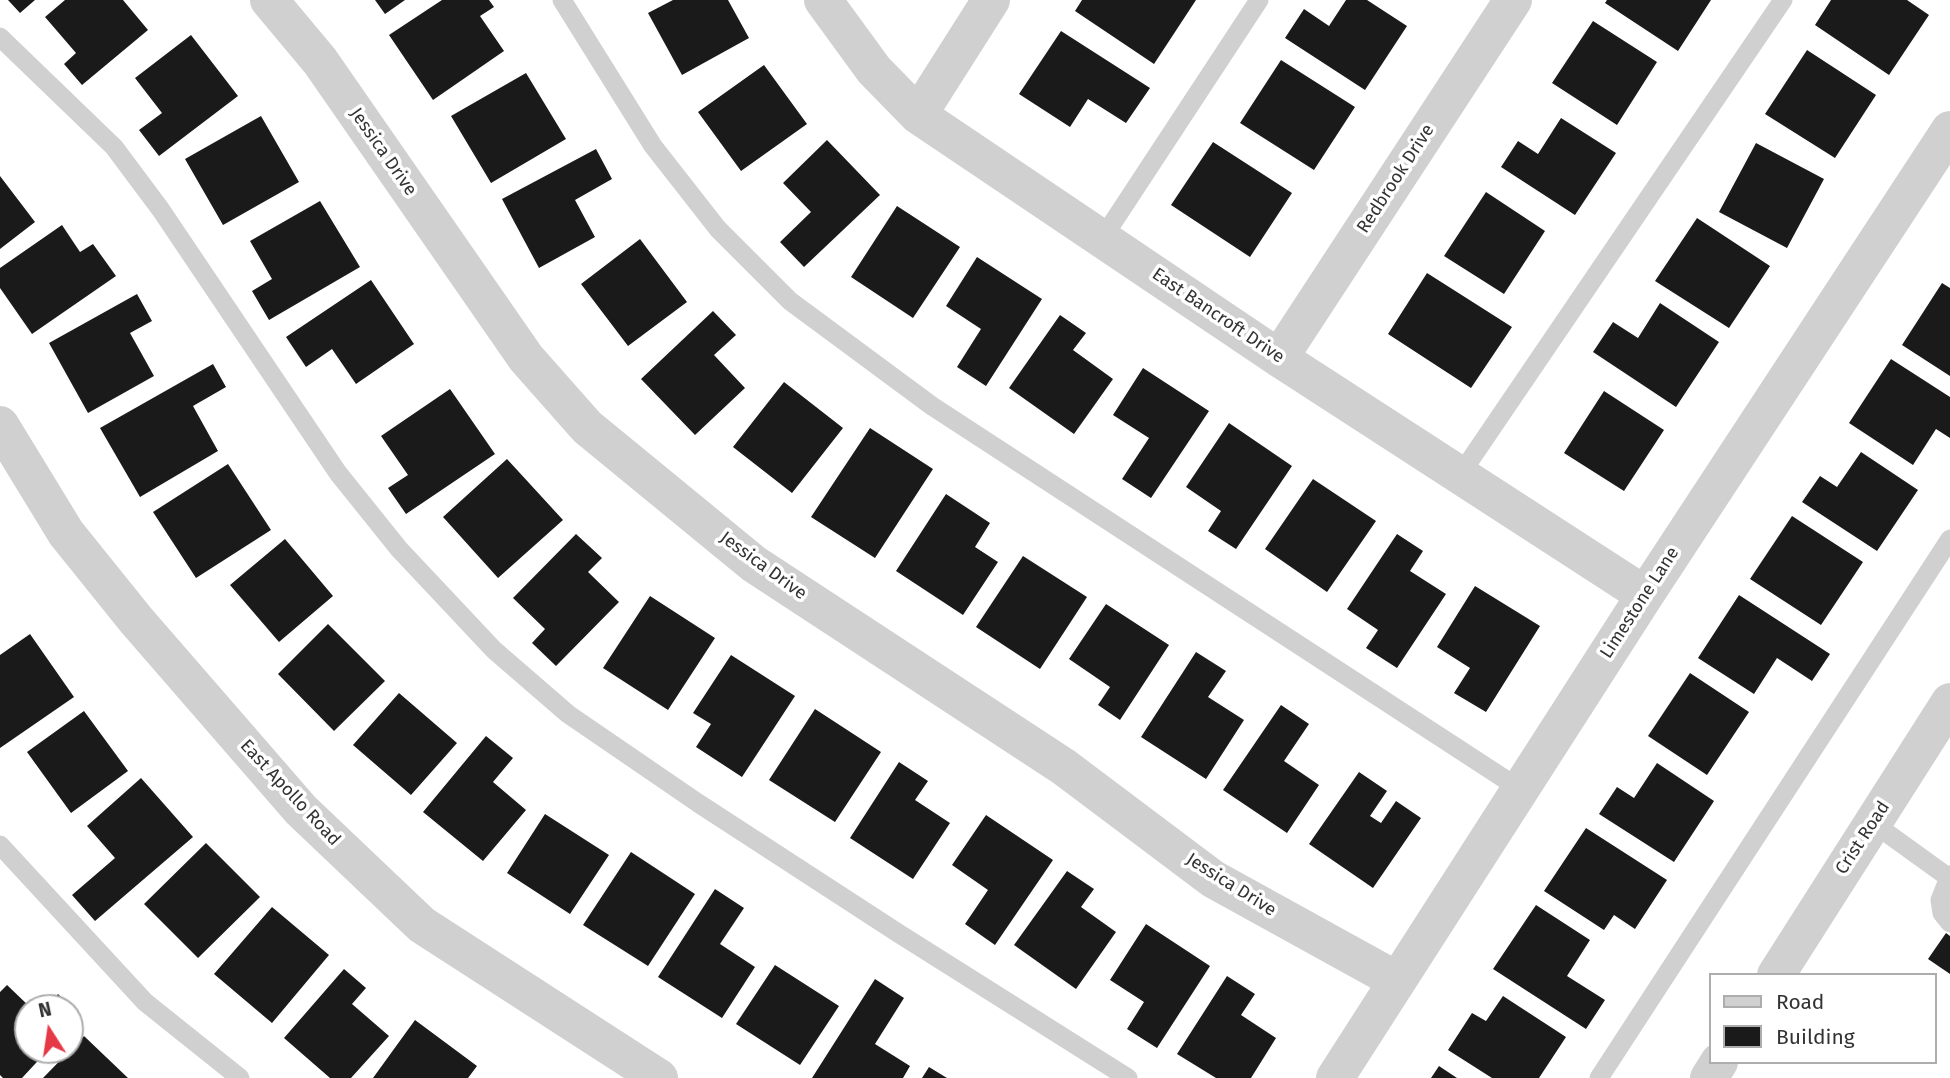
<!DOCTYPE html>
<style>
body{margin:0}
#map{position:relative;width:1950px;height:1078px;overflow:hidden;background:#fff;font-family:"Fira Sans",sans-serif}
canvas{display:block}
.legend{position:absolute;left:1709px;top:973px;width:228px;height:91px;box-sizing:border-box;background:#fff;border:2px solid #adadad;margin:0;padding:9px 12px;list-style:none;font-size:21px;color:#333}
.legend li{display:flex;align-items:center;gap:14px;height:35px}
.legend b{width:35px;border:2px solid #adadad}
.north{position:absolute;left:14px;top:994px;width:70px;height:70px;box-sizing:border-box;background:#fff;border:2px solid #adadad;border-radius:50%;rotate:348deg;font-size:19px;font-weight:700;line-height:28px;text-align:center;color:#333}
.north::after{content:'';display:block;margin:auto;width:24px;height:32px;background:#e63946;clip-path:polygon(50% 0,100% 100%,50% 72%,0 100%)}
</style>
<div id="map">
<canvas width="1950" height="1078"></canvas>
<ul class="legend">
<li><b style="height:9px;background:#d0d0d0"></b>Road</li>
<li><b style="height:19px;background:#1a1a1a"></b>Building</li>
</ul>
<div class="north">N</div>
</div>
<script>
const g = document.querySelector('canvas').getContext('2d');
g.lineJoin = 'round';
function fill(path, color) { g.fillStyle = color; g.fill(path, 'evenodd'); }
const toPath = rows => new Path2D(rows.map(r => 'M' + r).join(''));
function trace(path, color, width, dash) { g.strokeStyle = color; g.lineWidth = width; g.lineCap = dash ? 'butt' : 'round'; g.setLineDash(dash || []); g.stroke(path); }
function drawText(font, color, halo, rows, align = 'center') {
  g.font = font + ' "Fira Sans",sans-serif'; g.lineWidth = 7; g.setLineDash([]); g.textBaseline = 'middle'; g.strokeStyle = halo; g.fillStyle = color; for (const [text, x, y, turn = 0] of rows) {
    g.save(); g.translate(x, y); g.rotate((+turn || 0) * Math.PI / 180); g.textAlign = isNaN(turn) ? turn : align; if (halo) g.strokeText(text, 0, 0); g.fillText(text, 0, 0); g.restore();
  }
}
fill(toPath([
 [8,0,35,0,20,13],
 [65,0,123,0,148,30,82,85,64,64,76,53,45,17],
 [375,0,405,0,385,14],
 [442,0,489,0,494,7,480,16,504,51,433,100,389,35],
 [673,0,728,0,749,38,682,75,648,13],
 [1082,0,1196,0,1154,64,1075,11],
 [1346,0,1367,0,1407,26,1365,90,1285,38,1304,9,1329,26],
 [1607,0,1711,0,1678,51,1605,3],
 [1831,0,1907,0,1929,15,1889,75,1815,25],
 [1593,21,1657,62,1617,125,1552,83],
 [1061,31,1150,88,1126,123,1088,99,1070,127,1019,94],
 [191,35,238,96,159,156,139,130,162,113,135,78],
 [1807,50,1876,95,1835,158,1765,114],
 [1281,60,1355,107,1314,170,1240,123],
 [764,65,807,124,741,171,698,112],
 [526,73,566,139,491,183,451,116],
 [261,116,299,182,223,225,185,159],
 [1561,118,1616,153,1575,215,1501,167,1518,141,1538,154],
 [827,140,880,195,804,267,780,242,811,212,783,183],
 [1213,142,1292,193,1250,257,1171,205],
 [1756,143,1824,179,1787,248,1719,212],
 [596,149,612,179,575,200,595,237,539,268,502,199],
 [0,176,35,222,0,249],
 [1486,192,1545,231,1504,294,1444,256],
 [320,201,360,267,269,320,252,291,272,279,250,241],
 [897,206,960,247,913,318,851,277],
 [1697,218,1770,266,1729,328,1655,281],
 [62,225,80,252,93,244,116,276,32,334,0,288,0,268],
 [640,239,687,302,628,346,581,284],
 [977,257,1042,299,986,386,957,367,981,329,946,306],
 [1427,273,1512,327,1471,388,1388,334],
 [371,280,414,344,356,384,332,349,306,367,286,337],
 [1942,283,1950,288,1950,376,1902,345],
 [137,294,152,321,130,333,154,376,88,413,49,343],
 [1660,303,1719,342,1676,407,1593,352,1613,322,1638,338],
 [713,311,736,335,714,355,745,388,695,435,641,379],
 [1060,315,1086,333,1073,350,1113,379,1074,434,1009,388],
 [1891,359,1950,397,1950,438,1936,429,1913,465,1849,423],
 [213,364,226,387,193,406,218,451,140,497,100,428],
 [1143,368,1209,411,1151,498,1122,479,1149,438,1113,415],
 [784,382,843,428,792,493,733,447],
 [450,389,495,454,406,514,388,488,408,475,381,436],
 [1604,391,1664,430,1624,491,1564,453],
 [1229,423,1292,466,1236,549,1208,531,1221,511,1186,487],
 [870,428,933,469,875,558,811,517],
 [1861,452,1918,490,1877,551,1802,502,1820,476,1837,487],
 [507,459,563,520,498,578,443,517],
 [228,464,271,530,196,578,153,512],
 [1313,479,1376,521,1327,592,1265,549],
 [946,494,990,523,975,547,998,562,963,615,896,571],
 [1792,516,1863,562,1821,625,1750,579],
 [576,534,602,558,588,572,619,602,556,666,532,643,545,629,513,598],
 [1397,534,1423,551,1410,571,1446,594,1397,668,1366,648,1378,630,1347,609],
 [285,539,333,596,279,642,230,585],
 [1023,556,1087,597,1040,669,976,627],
 [1475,586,1540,626,1486,712,1454,693,1470,668,1437,647],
 [1739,595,1830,654,1812,681,1777,658,1754,694,1698,658],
 [650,596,715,638,668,710,603,668],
 [1106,604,1169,645,1120,720,1098,705,1110,687,1069,659],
 [328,624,385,681,334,731,278,674],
 [30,634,74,697,0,748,0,655],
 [1196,652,1226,671,1208,697,1244,720,1206,779,1141,737],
 [731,655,795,696,742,777,696,747,711,724,693,713],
 [1690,673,1749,712,1707,775,1648,736],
 [399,693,457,743,411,795,353,745],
 [1281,705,1309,724,1284,761,1319,785,1287,833,1223,790],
 [815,709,881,752,835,822,769,780],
 [84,711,128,771,71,813,27,752],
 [486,736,513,758,493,782,526,810,483,861,423,812],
 [899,762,928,781,915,800,950,823,913,879,850,838],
 [1657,763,1714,801,1674,862,1599,814,1617,787,1634,798],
 [1359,772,1387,791,1370,816,1381,823,1396,801,1421,818,1373,888,1309,844],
 [141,778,193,837,95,921,72,895,115,858,87,826],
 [545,814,609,855,570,914,507,873],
 [986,815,1053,860,995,945,965,924,988,890,952,865],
 [1586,828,1667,880,1635,929,1614,915,1604,930,1544,891],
 [206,843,260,897,198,958,144,904],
 [631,852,695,894,648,966,583,925],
 [1067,871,1094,889,1081,907,1116,932,1076,989,1014,945],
 [715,889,744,908,720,944,755,967,722,1018,658,977],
 [1536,905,1590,940,1567,976,1605,1000,1586,1029,1493,969],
 [272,907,329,955,272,1023,214,974],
 [1146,924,1210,966,1157,1048,1127,1029,1144,1002,1110,980],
 [1946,933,1950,936,1950,974,1928,959],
 [775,965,839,1006,800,1065,736,1024],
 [344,969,366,988,352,1004,389,1036,351,1078,330,1078,284,1038],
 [1227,976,1255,994,1241,1015,1276,1038,1251,1078,1216,1078,1177,1054],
 [875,979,904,998,875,1044,910,1066,903,1078,812,1078],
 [7,985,31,1008,28,1008,28,1050,48,1050,22,1078,3,1078,0,1075,0,992],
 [58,994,81,1016,70,1027,70,1008,45,1008],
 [1503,996,1566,1037,1539,1078,1492,1078,1448,1050,1472,1013,1486,1021],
 [415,1020,477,1066,468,1078,373,1078],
 [84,1036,128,1078,43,1078],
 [1439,1066,1457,1078,1431,1078],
 [929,1067,947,1078,922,1078]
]), '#1a1a1a');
trace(toPath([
 [562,0,653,146,718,229,790,301,932,406,1520,789],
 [0,37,114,147,161,210,338,473,399,549,494,650,568,714,698,803,898,933,1128,1078],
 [1102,239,1259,0],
 [1460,475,1783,0],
 [1873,823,1948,877],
 [0,845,145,1002,240,1078],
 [1950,875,1940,900,1942,913,1950,923],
 [1599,1078,1950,539]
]), '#d0d0d0', 19);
trace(toPath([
 [269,0,320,61,526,358,587,427,754,564,1064,767,1213,879,1396,980],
 [823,0,874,70,918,115,1279,358,1645,595],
 [918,115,991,0],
 [1279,358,1513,0],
 [0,425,66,533,136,620,301,810,422,925,659,1078],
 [1335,1078,1645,595,1950,130]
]), '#d0d0d0', 38);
trace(toPath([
 [1776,975,1950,702],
 [1709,1078,1719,1062]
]), '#d0d0d0', 38);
drawText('18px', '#333', '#fff', [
 ["Jessica Drive",383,152,55],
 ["Redbrook Drive",1396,179,-57],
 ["East Bancroft Drive",1218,316,34],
 ["Jessica Drive",763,566,36],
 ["Limestone Lane",1640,603,-57],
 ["East Apollo Road",290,793,47],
 ["Crist Road",1863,838,-57],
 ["Jessica Drive",1231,885,32]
]);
</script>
